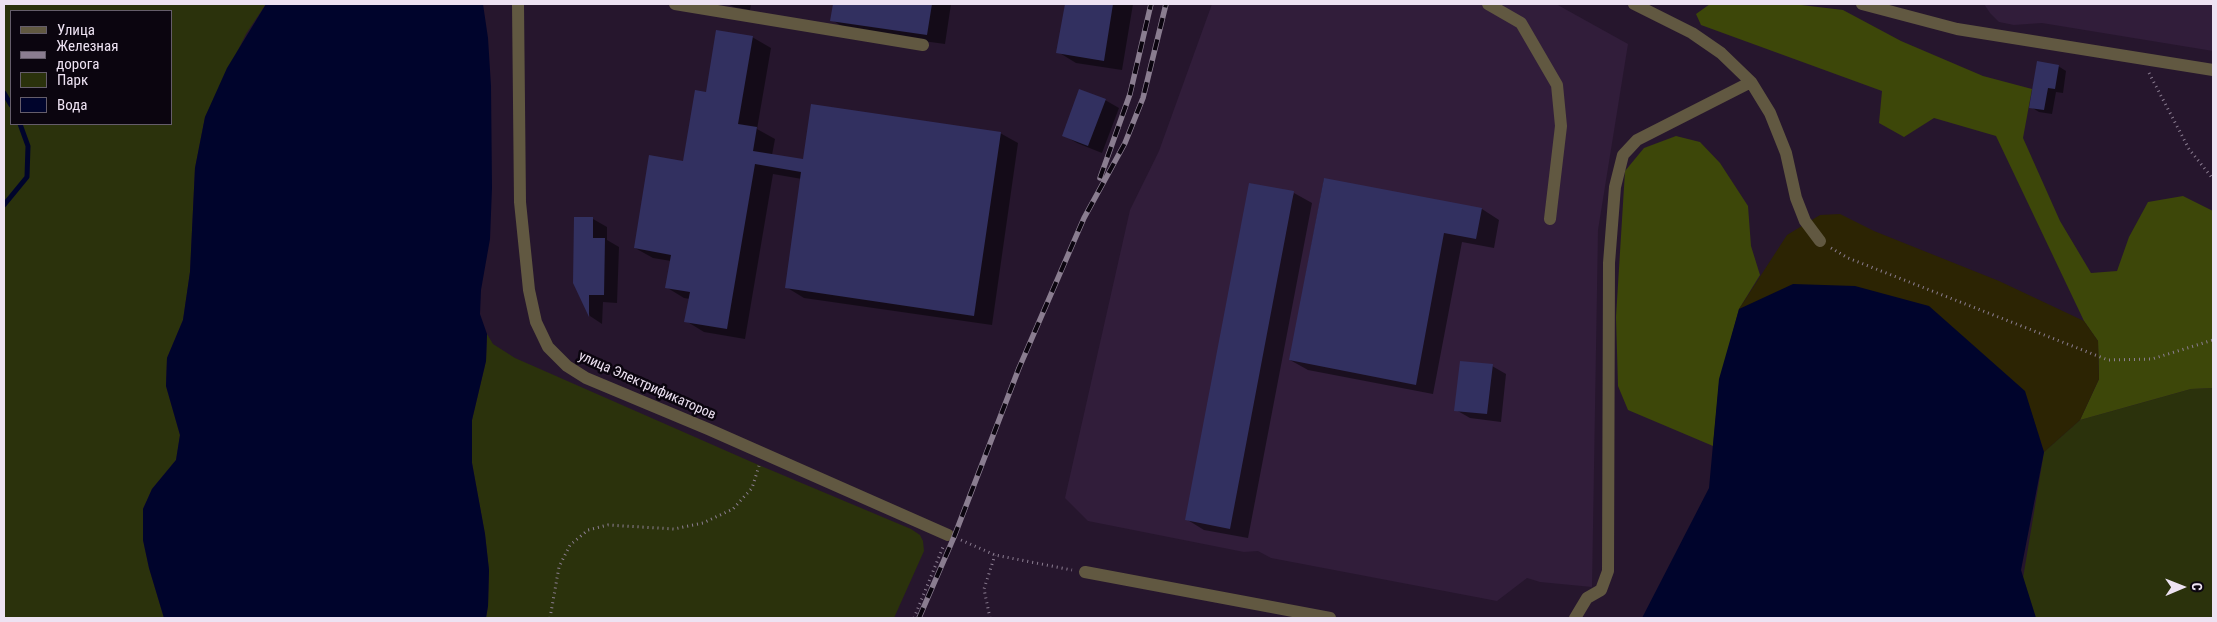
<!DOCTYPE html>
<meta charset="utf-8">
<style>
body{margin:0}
#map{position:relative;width:2217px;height:622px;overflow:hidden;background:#26162d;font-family:"Roboto Condensed",sans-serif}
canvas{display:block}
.frame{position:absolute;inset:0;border:5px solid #ede2f2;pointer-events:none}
.legend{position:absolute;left:10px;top:10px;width:162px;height:115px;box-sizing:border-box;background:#0b050f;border:1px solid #655d6a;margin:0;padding:6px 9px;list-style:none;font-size:15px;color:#ede2f2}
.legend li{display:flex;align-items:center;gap:10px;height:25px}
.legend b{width:25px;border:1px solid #655d6a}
.north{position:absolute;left:2157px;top:562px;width:50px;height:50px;-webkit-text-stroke:4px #0b050f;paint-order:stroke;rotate:89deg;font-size:14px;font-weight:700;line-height:20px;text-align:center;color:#ede2f2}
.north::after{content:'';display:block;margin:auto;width:18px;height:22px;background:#ede2f2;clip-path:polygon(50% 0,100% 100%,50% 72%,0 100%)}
</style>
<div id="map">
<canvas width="2217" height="622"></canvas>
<div class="frame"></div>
<ul class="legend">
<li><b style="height:6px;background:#615841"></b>Улица</li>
<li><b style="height:6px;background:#8a7d90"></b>Железная дорога</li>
<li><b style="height:14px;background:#2b320c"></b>Парк</li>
<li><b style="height:14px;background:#00042c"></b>Вода</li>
</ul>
<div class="north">С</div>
</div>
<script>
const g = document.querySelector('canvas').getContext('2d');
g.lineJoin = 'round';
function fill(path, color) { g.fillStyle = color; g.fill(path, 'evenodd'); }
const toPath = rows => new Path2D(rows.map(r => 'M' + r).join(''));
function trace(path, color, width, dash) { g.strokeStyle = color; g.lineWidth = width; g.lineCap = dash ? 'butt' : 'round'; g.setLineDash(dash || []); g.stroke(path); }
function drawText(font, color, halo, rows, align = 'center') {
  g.font = font + ' "Roboto Condensed",sans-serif'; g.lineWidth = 5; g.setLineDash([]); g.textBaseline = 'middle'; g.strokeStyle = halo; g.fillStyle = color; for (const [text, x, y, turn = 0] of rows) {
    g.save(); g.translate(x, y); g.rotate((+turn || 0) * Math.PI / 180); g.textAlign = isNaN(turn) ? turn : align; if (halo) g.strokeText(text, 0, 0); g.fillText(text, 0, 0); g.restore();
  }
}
fill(toPath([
 [1212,4,1556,4,1628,44,1598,230,1592,587,1540,582,1527,578,1497,601,1271,558,1258,551,1244,552,1088,521,1065,498,1130,210,1159,151],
 [1984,4,2213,4,2213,51,2042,23,2014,25,1999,22,1990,13]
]), '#311d3a');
fill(toPath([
 [4,4,266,4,246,34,205,117,195,168,190,272,183,320,167,358,166,386,180,435,176,460,152,489,143,509,143,540,149,568,164,618,4,618],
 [11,11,171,11,171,124,11,124],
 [487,334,493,344,515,358,754,463,911,529,920,535,923,541,924,551,894,618,486,618,488,606,489,570,485,534,472,463,472,420,486,361],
 [2213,388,2213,618,2036,618,2023,578,2044,452,2080,420,2191,389]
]), '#2b320c');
fill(toPath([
 [1710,4,1793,4,1843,10,1901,41,1983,76,2032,89,2023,138,2060,221,2091,273,2117,271,2129,237,2148,202,2183,196,2213,211,2213,388,2191,389,2080,420,2099,379,2098,341,2084,321,1996,136,1934,118,1904,137,1879,123,1882,91,1701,25,1696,14],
 [1676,136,1700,142,1720,163,1748,206,1751,246,1760,275,1739,309,1719,384,1713,446,1628,410,1618,386,1616,317,1625,171,1644,148]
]), '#3d4709');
fill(toPath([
 [1840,214,1874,231,1999,281,2084,321,2098,341,2099,379,2080,420,2044,452,2024,391,1739,309,1787,235,1820,215]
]), '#2c2403');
fill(toPath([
 [266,4,483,4,488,38,491,86,492,188,490,239,481,290,480,314,487,334,486,361,472,420,472,463,485,534,489,570,488,606,486,618,164,618,149,568,143,540,143,509,152,489,176,460,180,435,166,386,167,358,183,320,190,272,195,168,205,117,227,68],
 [1793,284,1855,286,1929,306,2025,391,2044,452,2021,570,2036,618,1642,618,1709,488,1719,379,1739,309]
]), '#00042c');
fill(toPath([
 [727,4,751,4,750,10,734,7],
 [834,4,951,4,945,44,850,31,832,20],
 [1066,4,1133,4,1122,70,1076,63,1058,52],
 [752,37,771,48,757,129,775,139,772,155,805,161,1000,133,1018,143,992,325,804,298,786,287,802,179,773,174,745,339,704,332,686,321,690,299,684,298,666,287,671,261,653,258,635,248,684,162,707,94],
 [2058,66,2066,71,2063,93,2056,92,2052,114,2039,112,2031,107],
 [1105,100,1119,108,1102,153,1077,143,1063,135],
 [1324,179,1482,209,1499,220,1494,248,1462,242,1433,394,1308,370,1290,360],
 [1294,193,1312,203,1248,538,1204,530,1186,519],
 [576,218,593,219,607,227,607,240,619,247,617,303,603,302,602,324,590,316,574,283],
 [1492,366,1506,374,1501,422,1470,418,1456,410]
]), '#0007');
trace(toPath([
 [4,93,11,105],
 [4,205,27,177,28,146,20,124]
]), '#00042c', 5);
fill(toPath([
 [833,4,932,4,927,35,830,21],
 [1065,4,1113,4,1104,61,1056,53],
 [716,30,753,36,738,124,757,127,753,151,803,159,811,104,1001,132,974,316,785,288,801,172,755,164,727,329,684,322,690,292,665,288,671,255,634,248,649,155,683,161,695,90,706,92],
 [2037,61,2059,65,2055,89,2048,88,2044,110,2029,108],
 [1079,89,1106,99,1088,146,1062,136],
 [1324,178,1482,208,1476,239,1444,233,1416,385,1289,360],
 [1249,183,1294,191,1230,529,1185,520],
 [574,217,593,217,593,238,605,238,604,295,589,295,589,317,573,283],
 [1460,361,1493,364,1487,414,1454,411]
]), '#323060');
trace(toPath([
 [2149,73,2189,149,2213,179],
 [1831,248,1848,258,2108,360,2152,359,2213,340],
 [961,540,995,555,1072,570],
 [550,618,559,567,570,545,588,530,608,525,674,529,703,523,733,509,752,488,759,466],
 [914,618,943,547],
 [990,618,984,589,995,555]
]), '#8d7f93', 3, [1, 4]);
trace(toPath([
 [518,4,520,202,529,290,536,322,548,347,567,366,586,378,708,429,948,535],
 [675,4,923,45],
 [1488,4,1521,23,1557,85,1561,126,1550,219],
 [1634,4,1692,33,1721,53,1751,82,1770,113,1786,153,1796,198,1805,221,1820,241],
 [1862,4,1957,29,2213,70],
 [1085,572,1330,618],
 [1575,618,1587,598,1601,590,1608,571,1609,263,1615,187,1623,155,1637,140,1751,82]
]), '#615841', 12);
const rail = toPath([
 [1100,178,1130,94,1151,4],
 [919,618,954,537,1019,368,1084,218,1125,143,1143,98,1166,4]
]);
trace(rail, '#8a7d90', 5.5);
trace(rail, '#0b050f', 4, [11]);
drawText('14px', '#ede2f2', '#0b050f', [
 ["улица Электрификаторов",647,386,24]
]);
</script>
